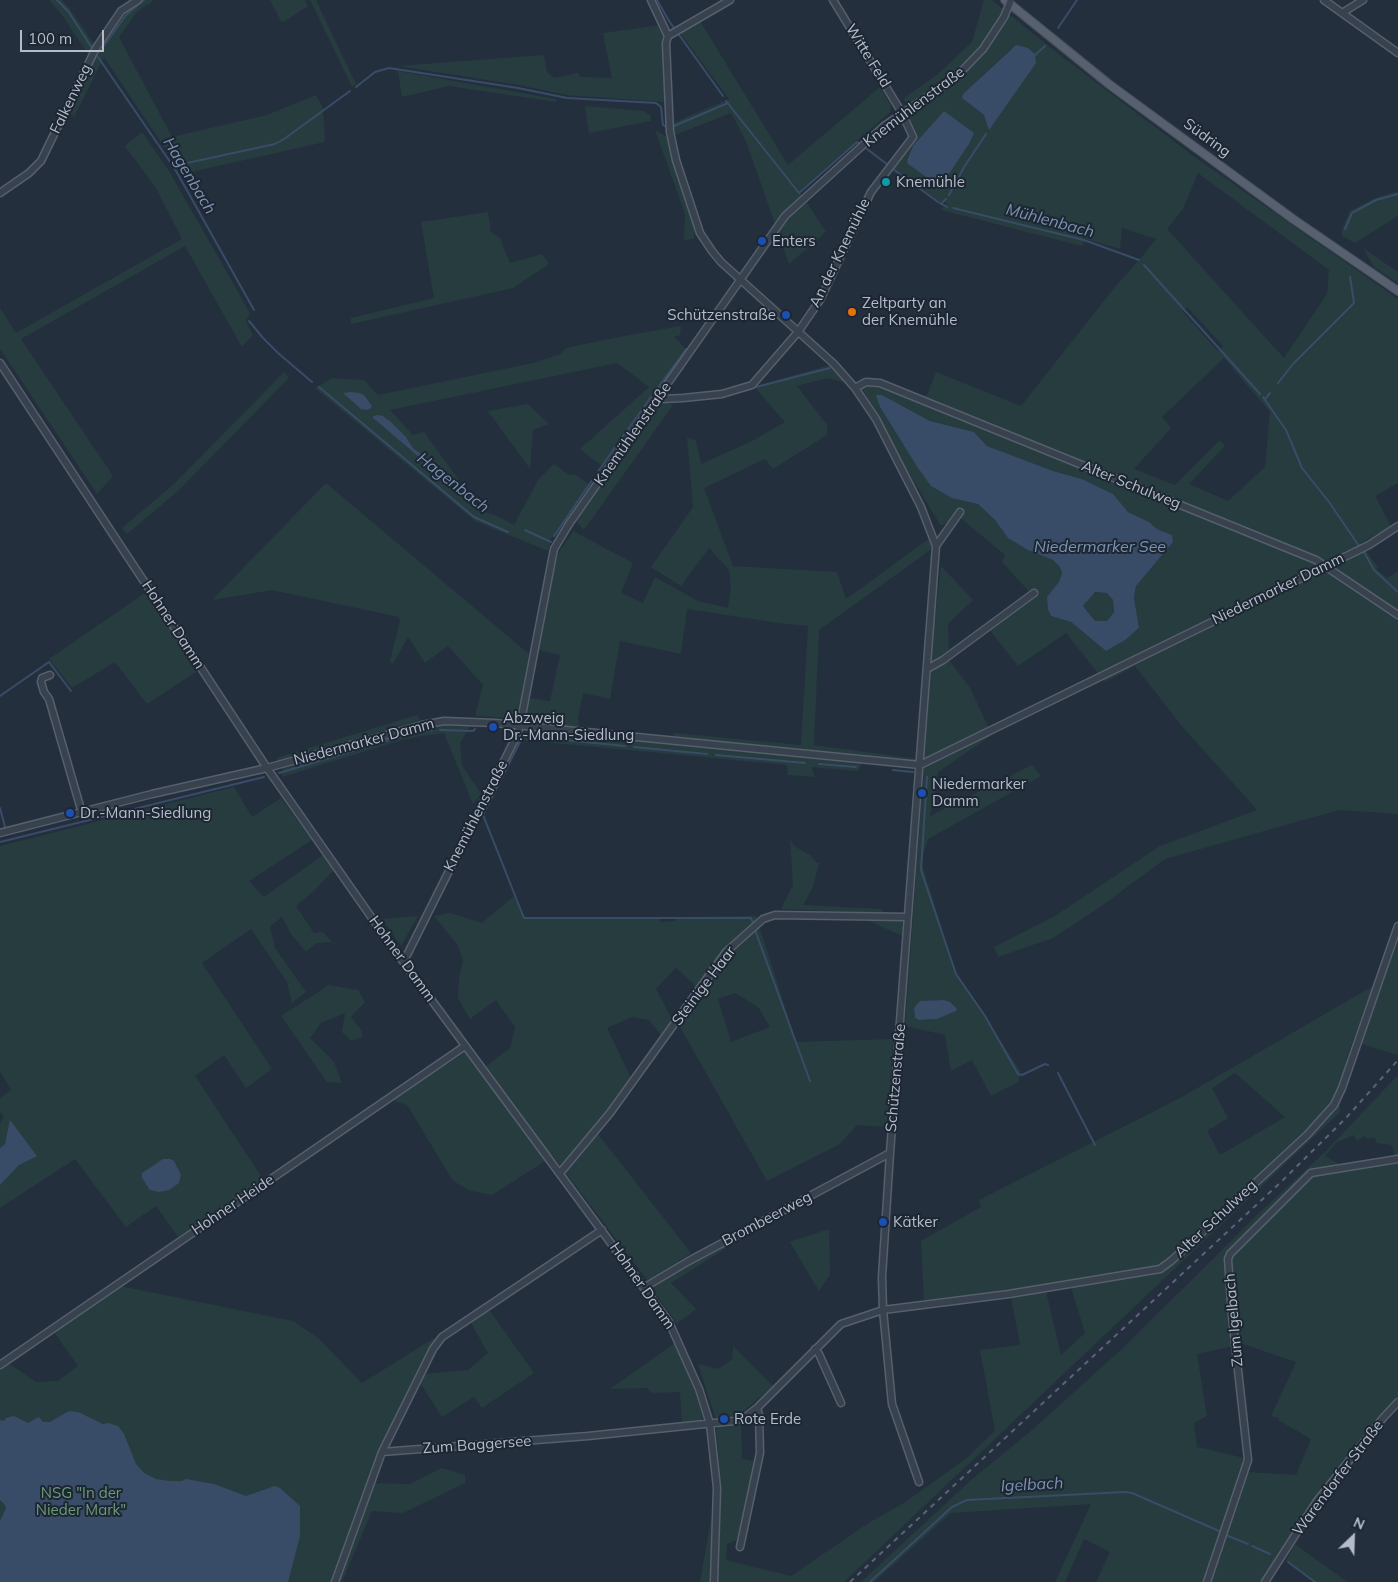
<!DOCTYPE html>
<meta charset="utf-8">
<style>
body{margin:0}
#map{position:relative;width:1398px;height:1582px;overflow:hidden;background:#242f3e;font-family:Mulish,sans-serif}
canvas{display:block}
.north{position:absolute;left:1328px;top:1512px;width:50px;height:50px;-webkit-text-stroke:4px #1d2633;paint-order:stroke;rotate:24deg;font-size:14px;font-weight:700;line-height:20px;text-align:center;color:#b4bcc9}
.north::after{content:'';display:block;margin:auto;width:18px;height:22px;background:#b4bcc9;clip-path:polygon(50% 0,100% 100%,50% 72%,0 100%)}
.scale{position:absolute;left:20px;top:30px;width:84px;height:22px;box-sizing:border-box;border:2px solid #b4bcc9;border-top:0;padding-left:6px;font-size:15px;line-height:18px;white-space:nowrap;color:#b4bcc9;-webkit-text-stroke:4px #1d2633;paint-order:stroke}
</style>
<div id="map">
<canvas width="1398" height="1582"></canvas>
<div class="north">N</div>
<div class="scale">100 m</div>
</div>
<script>
const g = document.querySelector('canvas').getContext('2d');
g.lineJoin = 'round';
function fill(path, color) { g.fillStyle = color; g.fill(path, 'evenodd'); }
const toPath = rows => new Path2D(rows.map(r => 'M' + r).join(''));
function trace(path, color, width, dash) { g.strokeStyle = color; g.lineWidth = width; g.lineCap = dash ? 'butt' : 'round'; g.setLineDash(dash || []); g.stroke(path); }
function drawText(font, color, halo, rows, align = 'center') {
  g.font = font + ' Mulish,sans-serif'; g.lineWidth = 4; g.setLineDash([]); g.textBaseline = 'middle'; g.strokeStyle = halo; g.fillStyle = color; for (const [text, x, y, turn = 0] of rows) {
    g.save(); g.translate(x, y); g.rotate((+turn || 0) * Math.PI / 180); g.textAlign = isNaN(turn) ? turn : align; if (halo) g.strokeText(text, 0, 0); g.fillText(text, 0, 0); g.restore();
  }
}
fill(toPath([
 [49,0,62,0,70,9,94,44,88,54,62,15],
 [140,0,154,0,137,12,119,37,172,137,267,115,316,95,323,108,325,142,182,174,104,57,74,117,69,112,99,50,124,14],
 [270,0,305,0,308,6,282,23],
 [310,0,316,0,356,84,352,87],
 [984,0,992,0,1051,48,1192,155,1398,299,1398,483,1375,496,1391,526,1361,543,1378,568,1376,569,1387,578,1398,571,1398,814,1339,810,1165,859,1100,907,1053,938,998,957,994,947,1055,916,1160,846,1257,810,1181,725,1135,666,1105,682,1066,633,1018,666,990,630,1034,597,1002,562,1005,555,958,516,941,526,899,457,862,388,879,379,926,397,936,372,1021,406,1115,287,1141,258,1156,239,1122,228,1120,249,1083,238,1084,242,1082,246,941,210,947,203,944,201,940,202,892,167,916,138,904,98,938,74,972,42],
 [1012,48,1028,48,1035,54,1035,58,988,129,988,121,984,115,962,98,963,94],
 [944,111,969,144,941,186],
 [1198,173,1329,270,1327,294,1284,358,1167,229,1183,209],
 [1187,307,1223,346,1218,351,1182,311],
 [1224,358,1270,412,1265,467,1228,501,1189,484,1225,446,1220,440,1175,485,1134,469,1171,428,1162,417],
 [877,395,882,395,930,421,974,432,987,446,1053,471,1082,479,1113,494,1128,512,1149,522,1157,529,1172,535,1173,542,1136,586,1134,598,1139,629,1106,651,1071,622,1051,616,1047,597,1059,583,1062,573,1060,567,1053,560,1028,550,1008,538,995,520,978,504,916,465,880,407],
 [700,21,788,165,880,87,891,106,890,112,799,191,826,232,789,264,747,144,731,113,675,135,673,123,729,99,680,33],
 [661,25,664,33,664,102,567,95,519,85,398,66,544,55,547,72,554,78,578,73,580,77,612,78,603,33],
 [398,71,556,99,556,102,449,86,402,97],
 [585,106,644,111,650,115,651,121,589,133],
 [655,130,667,137,673,162,695,226,694,239,684,240,685,214],
 [142,132,169,171,250,313,246,321,253,335,242,347,185,246,21,339,113,476,97,494,0,349,0,308,16,333,182,239,156,188,125,146],
 [1398,191,1398,216,1355,243,1342,236,1342,229,1350,211,1375,198],
 [488,212,491,232,500,238,510,263,542,254,549,264,513,288,351,324,351,318,434,298,421,222],
 [1363,248,1398,272,1398,283,1374,267],
 [681,326,680,335,674,337,685,348,602,466,580,449,649,387,617,363,390,410,413,435,424,432,480,509,479,510,497,516,514,525,538,480,554,464,569,475,574,474,589,484,551,539,548,551,475,521,315,388,332,378,364,380,378,395,533,363,561,354,566,348,624,336],
 [383,416,406,437,413,448,420,453,410,450,372,417],
 [830,365,847,383,827,378,797,386,827,425,827,435,773,469,765,459,704,488,733,566,837,572,846,599,930,538,933,548,819,630,814,745,918,759,913,767,862,763,858,771,811,767,815,777,788,775,787,765,522,740,540,726,525,723,529,698,550,701,560,655,538,650,546,598,559,552,573,531,633,563,621,593,643,603,655,577,698,601,728,608,731,586,729,570,709,548,681,586,651,567,693,507,687,437,696,441,701,464,752,441,785,422,757,390,756,386],
 [687,609,778,623,808,626,801,745,674,733,673,739,579,730,578,719,583,693,610,699,620,641,681,654],
 [284,372,289,378,178,491,127,534,122,528,174,484],
 [660,402,673,405,584,530,575,520],
 [528,404,549,424,533,430,530,469,488,411],
 [326,483,529,654,519,709,510,718,475,716,483,685,448,646,425,663,408,637,393,664,390,661,400,620,399,617,272,590,212,600],
 [941,566,973,600,948,624,949,653,929,665],
 [1095,592,1107,593,1113,600,1114,612,1107,621,1095,621,1083,606],
 [145,593,199,670,147,704,115,662,72,688,49,659],
 [949,660,970,688,992,735,938,772,930,816,1032,765,1041,776,928,839,921,861,955,972,1021,1072,1018,1082,991,1096,972,1060,951,1071,945,1035,905,1026,931,670],
 [944,1000,950,1002,956,1011,937,1019,919,1020,915,1018,914,1008,929,1001],
 [417,715,420,720,278,761,276,758],
 [443,725,470,726,460,743,462,765,481,794,473,804,444,733,421,736,402,740,282,777,283,767],
 [234,787,252,817,281,798,312,840,249,881,264,897,323,855,334,870,314,891,296,906,314,933,323,932,332,942,316,943,306,952,291,934,282,917,270,926,275,948,306,992,292,1003,287,982,251,929,202,963,272,1069,246,1088,224,1055,195,1076,263,1179,178,1237,156,1206,126,1227,75,1159,0,1208,0,1185,19,1165,11,1121,5,1144,0,1148,0,1124,4,1116,0,1113,0,1098,11,1090,0,1071,0,846],
 [790,839,794,846,810,855,817,863,819,863,813,887,803,905,882,909,882,913,781,909,793,885],
 [514,896,524,918,660,917,660,922,676,921,676,917,756,916,796,1042,893,1039,887,1127,857,1125,840,1144,767,1181,680,1027,727,956,696,989,693,983,676,968,656,989,673,1021,663,1038,649,1020,632,1017,607,1028,632,1080,594,1129,691,1253,648,1281,553,1156,492,1195,471,1191,453,1181,407,1105,392,1100,466,1052,480,1071,510,1048,515,1027,496,1000,470,1019,458,998,459,978,463,960,457,944,434,916,450,913,482,923],
 [735,993,758,1007,770,1027,731,1042,718,999],
 [418,916,401,946,382,919,417,916],
 [869,918,903,919,902,936,869,921],
 [1398,940,1398,1054,1397,1055,1361,1044],
 [329,985,358,990,365,1002,351,1017,361,1030,363,1037,351,1041,342,1032,345,1013,321,1023,310,1038,334,1062,342,1083,327,1082,281,1016],
 [1373,986,1347,1057,1339,1099,1340,1112,844,1582,717,1582,721,1487,716,1430,718,1426,741,1425,742,1459,756,1461,739,1539,727,1544,726,1560,791,1576,870,1522,904,1503,964,1460,995,1431,980,1350,1020,1345,1011,1297,1046,1291,1061,1355,1085,1333,1071,1287,1138,1275,1159,1265,1009,1290,924,1300,921,1241,981,1207,979,1200,1182,1097],
 [1235,1073,1285,1117,1220,1155,1207,1131,1228,1118,1212,1088],
 [1398,1075,1398,1158,1393,1159,1394,1152,1391,1145,1376,1143,1375,1138,1367,1139,1364,1136,1357,1141,1354,1135,1337,1142,1325,1156,1341,1165,1398,1162,1398,1397,1382,1414,1312,1502,1260,1582,1210,1582,1246,1472,1296,1475,1311,1439,1278,1420,1279,1418,1271,1416,1296,1362,1243,1344,1197,1354,1207,1416,1194,1423,1197,1447,1245,1458,1204,1582,1096,1582,1110,1552,1084,1539,1065,1582,1055,1582,1091,1504,951,1513,874,1582,861,1582,970,1481,1032,1430,1124,1347,1260,1212,1326,1151],
 [758,1228,671,1283,696,1309,677,1324,655,1293,654,1284,750,1230],
 [829,1229,830,1275,819,1291,790,1242],
 [120,1286,293,1321,318,1338,362,1383,436,1337,378,1453,367,1483,410,1484,442,1468,465,1475,465,1483,403,1513,372,1511,342,1582,0,1582,0,1368,8,1363,36,1382,58,1381,78,1366,53,1331],
 [488,1308,534,1373,482,1408,474,1397,442,1417,420,1383,424,1374,468,1370,488,1353,470,1321],
 [675,1343,694,1388,703,1418,699,1422,682,1424,680,1392,655,1393,651,1392,647,1388,610,1389],
 [733,1346,773,1386,746,1409,731,1418,719,1419,715,1417,698,1364,718,1369,732,1360],
 [713,1508,711,1582,700,1582],
 [1295,1544,1347,1582,1314,1582,1286,1561]
]), '#263c3f');
fill(toPath([
 [1016,45,1028,48,1035,54,1036,63,989,130,984,115,962,98,963,94],
 [944,111,974,133,969,144,943,183,939,186,908,164,907,161,913,146],
 [351,392,359,393,364,395,372,406,371,408,367,410,361,409,343,393],
 [876,395,882,395,930,421,974,432,987,446,1053,471,1082,479,1113,494,1128,512,1149,522,1157,529,1172,535,1173,542,1136,586,1134,598,1139,628,1125,640,1106,651,1071,622,1051,616,1048,609,1047,597,1059,582,1062,573,1060,567,1053,560,1028,550,1008,538,995,520,978,504,952,498,931,486,916,465,880,407],
 [1095,592,1107,593,1113,600,1114,612,1107,621,1095,621,1083,606],
 [378,415,383,416,391,422,406,437,413,448,428,459,429,463,427,464,373,418,373,416],
 [944,1000,950,1002,957,1009,956,1011,937,1019,919,1020,915,1018,914,1008,920,1001],
 [10,1120,37,1156,19,1165,0,1185,0,1148,5,1144],
 [163,1159,170,1159,174,1161,181,1175,179,1183,169,1190,159,1192,150,1190,142,1178,142,1173],
 [69,1411,78,1412,103,1424,108,1423,118,1426,124,1434,136,1464,144,1473,156,1479,169,1481,182,1481,186,1479,214,1484,246,1496,275,1486,280,1488,300,1506,300,1536,288,1582,0,1582,0,1521,6,1508,5,1505,0,1500,0,1420,4,1421,6,1418,14,1416,28,1423,39,1417,43,1422,50,1422]
]), '#394c67');
trace(toPath([
 [57,0,68,11,92,48],
 [657,0,669,21,723,96],
 [1058,28,1077,0],
 [101,50,126,15,144,0],
 [1034,56,1045,46],
 [98,57,175,169,254,310],
 [356,87,375,72,389,68,518,88,567,98,656,103,661,107,663,125,667,127],
 [726,101,799,193,857,142,859,144],
 [674,126,728,103],
 [867,149,888,165],
 [173,166,275,144,284,139,350,91],
 [893,169,938,202,947,207],
 [949,195,964,167,986,134],
 [941,204,946,199],
 [953,208,1084,240,1139,260],
 [1345,229,1352,213,1376,200,1398,194],
 [1144,265,1260,394],
 [249,321,263,338,278,353,312,382],
 [1278,383,1293,364,1354,303,1350,277],
 [319,387,474,517,508,532],
 [756,387,830,368],
 [654,393,686,349],
 [1263,397,1286,430,1302,468,1329,502,1359,546],
 [1265,399,1270,393],
 [597,473,651,397],
 [525,530,551,542],
 [554,536,593,479],
 [1364,552,1374,570,1398,592],
 [0,696,49,662,71,691],
 [440,730,473,731,475,729],
 [523,736,483,815,524,918,751,918,753,923],
 [523,736,625,746],
 [634,747,707,754],
 [716,755,805,763],
 [819,764,856,767],
 [893,770,913,772],
 [279,773,403,736,433,730],
 [927,777,921,870,956,974,985,1016,1018,1074,1022,1075,1045,1064,1048,1065],
 [0,808,5,827],
 [0,842,264,777],
 [755,930,810,1081],
 [1058,1073,1095,1145],
 [1228,1536,1248,1544],
 [1252,1546,1270,1554],
 [1288,1562,1315,1582],
 [870,1582,952,1507,967,1500,1125,1492,1132,1493,1219,1531]
]), '#394c67', 2);
const minor = toPath([
 [651,0,668,36,666,43,670,132,676,160,700,233,712,251,721,262,834,364,855,388,876,419,921,507,936,546,890,1153,882,1277,883,1310,892,1404,919,1482],
 [1324,0,1398,53],
 [1342,13,1363,0],
 [668,36,730,0],
 [0,193,29,173,41,161,96,48,121,11,138,0],
 [0,363,267,768,388,941,669,1322,699,1389,710,1424,717,1488,714,1582],
 [855,388,866,382,880,383,1316,560,1398,615],
 [659,397,662,399,683,398,722,394,752,385,798,332,820,300,871,192,913,137,902,113,833,0],
 [936,546,960,512],
 [927,669,943,660,1034,593],
 [50,675,42,678,41,682,44,692,49,699,82,813],
 [0,833,152,794,267,768,422,725,444,721,495,723,920,765,1369,545,1398,526],
 [404,961,515,739,520,726,554,549,569,524,785,216,884,126,956,77,983,49,1004,17],
 [560,1173,610,1113,726,952,763,919,775,915,908,917],
 [645,1287,687,1262,890,1153],
 [815,1349,819,1354,841,1403],
 [0,1365,465,1046],
 [382,1452,433,1349,442,1337,602,1230],
 [740,1547,760,1453,759,1415,757,1408],
 [335,1582,382,1452,588,1436,734,1421,744,1418,757,1408,841,1324,883,1310,1009,1294,1160,1269,1171,1261,1307,1135,1334,1105,1342,1088,1398,926],
 [1207,1582,1248,1460,1232,1316,1228,1259,1230,1254,1311,1173,1398,1159],
 [1265,1582,1317,1501,1383,1418,1398,1402]
]);
const major = toPath([
 [1005,0,1110,85,1293,219,1398,291]
]);
trace(minor, '#565f6c', 9);
trace(major, '#414a57', 10);
trace(minor, '#38414e', 6);
trace(major, '#56606e', 8);
trace(toPath([
 [850,1582,1281,1182,1346,1118,1398,1060]
]), '#5a6575', 2, [5, 5]);
const minorBridge = toPath([
 [1004,17,1011,0]
]);
trace(minorBridge, '#565f6c', 9, []);
trace(minorBridge, '#38414e', 6);
for (const [x, y, r, color] of [
 [886,182,5,"#0f9aa8"],
 [762,241,5,"#1a4fb4"],
 [852,312,5,"#e8710a"],
 [786,315,5,"#1a4fb4"],
 [493,727,5,"#1a4fb4"],
 [922,793,5,"#1a4fb4"],
 [70,813,5,"#1a4fb4"],
 [883,1222,5,"#1a4fb4"],
 [724,1419,5,"#1a4fb4"]
]) { const dot = new Path2D(); dot.arc(x, y, r, 0, 2 * Math.PI); g.fillStyle = color; g.fill(dot); trace(dot, '#1d2633', 2); }
drawText('15px', '#b4bcc9', '#1d2633', [
 ["Witte Feld",868,56,58],
 ["Falkenweg",71,99,-64],
 ["Knemühlenstraße",914,107,-37],
 ["Südring",1207,138,36],
 ["An der Knemühle",840,253,-64],
 ["Knemühlenstraße",633,434,-55],
 ["Alter Schulweg",1131,485,22],
 ["Niedermarker Damm",1278,589,-26],
 ["Hohner Damm",173,625,57],
 ["Niedermarker Damm",364,742,-15],
 ["Knemühlenstraße",476,816,-63],
 ["Hohner Damm",402,959,54],
 ["Steinige Haar",704,986,-53],
 ["Schützenstraße",896,1078,-85],
 ["Hohner Heide",233,1205,-34],
 ["Brombeerweg",767,1219,-28],
 ["Alter Schulweg",1216,1219,-43],
 ["Hohner Damm",642,1286,55],
 ["Zum Igelbach",1234,1320,-95],
 ["Zum Baggersee",477,1445,-4],
 ["Warendorfer Straße",1338,1478,-53]
]);
drawText('15px', '#b4bcc9', '#1d2633', [
 ["Knemühle",896,182],
 ["Enters",772,241],
 ["Zeltparty an",862,303],
 ["der Knemühle",862,320],
 ["Schützenstraße",776,315,"right"],
 ["Abzweig",503,718],
 ["Dr.-Mann-Siedlung",503,735],
 ["Niedermarker",932,784],
 ["Damm",932,801],
 ["Dr.-Mann-Siedlung",80,813],
 ["Kätker",893,1222],
 ["Rote Erde",734,1419]
], 'left');
drawText('15px', '#6b9a76', '#1d2633', [
 ["NSG \"In der",81,1493],
 ["Nieder Mark\"",81,1510]
]);
drawText('italic 16px', '#7c92b1', '#1d2633', [
 ["Hagenbach",189,176,59],
 ["Mühlenbach",1050,221,15],
 ["Hagenbach",453,483,38],
 ["Niedermarker See",1100,547],
 ["Igelbach",1032,1485,-3]
]);
</script>
